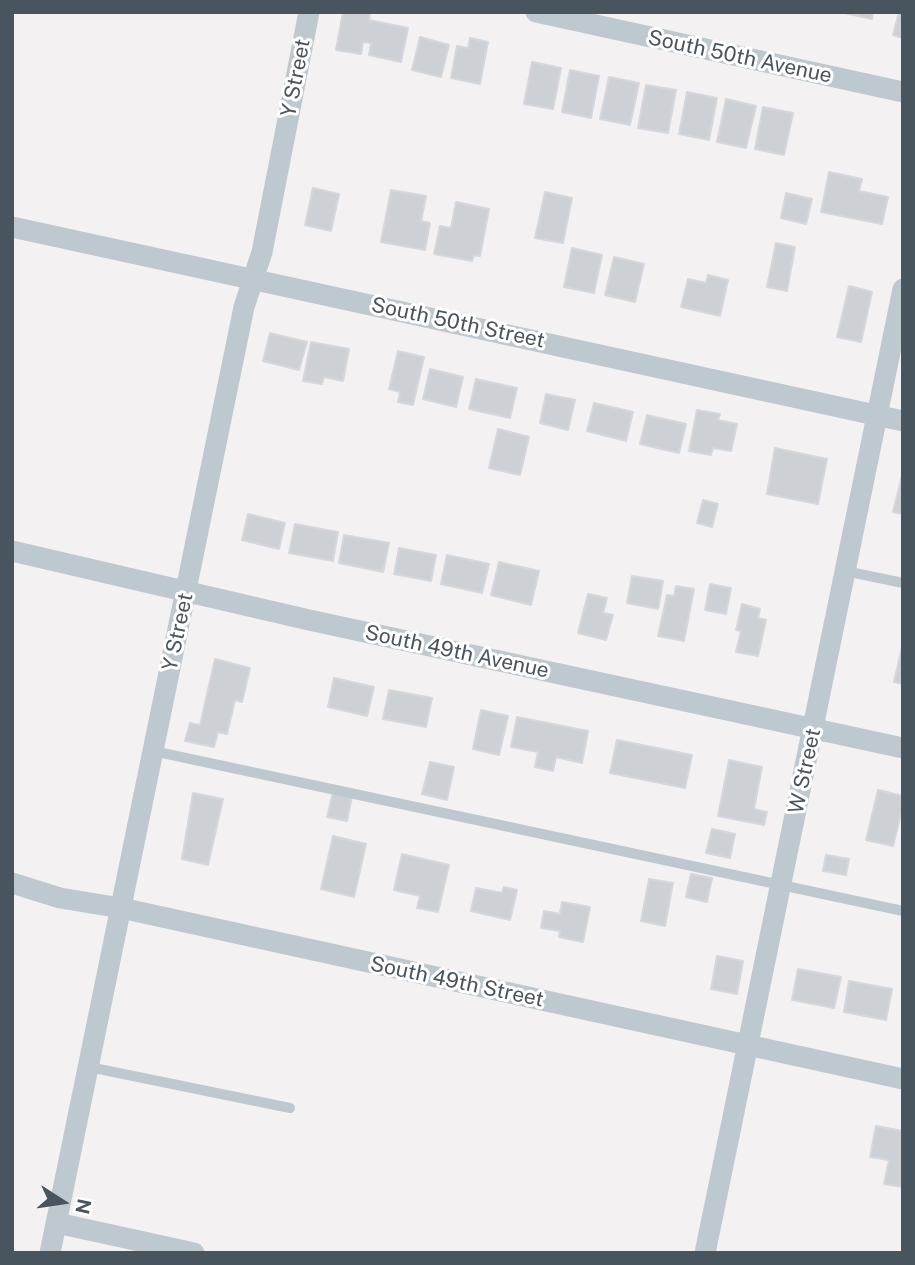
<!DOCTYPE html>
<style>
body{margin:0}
#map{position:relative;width:915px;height:1265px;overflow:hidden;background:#f3f1f1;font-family:"Public Sans",sans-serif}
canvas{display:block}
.frame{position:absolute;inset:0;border:14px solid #48555e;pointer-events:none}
.north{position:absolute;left:28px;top:1167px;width:70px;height:70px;-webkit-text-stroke:5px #fff;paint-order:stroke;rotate:102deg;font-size:19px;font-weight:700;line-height:28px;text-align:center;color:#48555e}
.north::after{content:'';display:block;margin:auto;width:24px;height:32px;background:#48555e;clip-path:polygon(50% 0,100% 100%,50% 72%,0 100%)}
</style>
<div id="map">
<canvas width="915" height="1265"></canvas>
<div class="frame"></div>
<div class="north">N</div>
</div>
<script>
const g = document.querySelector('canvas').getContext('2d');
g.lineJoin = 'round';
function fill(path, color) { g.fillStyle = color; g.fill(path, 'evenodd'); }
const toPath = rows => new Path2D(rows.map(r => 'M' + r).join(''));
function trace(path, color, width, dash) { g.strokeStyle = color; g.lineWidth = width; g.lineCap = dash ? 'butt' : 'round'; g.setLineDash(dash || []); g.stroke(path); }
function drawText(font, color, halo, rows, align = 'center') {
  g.font = font + ' "Public Sans",sans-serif'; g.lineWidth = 6; g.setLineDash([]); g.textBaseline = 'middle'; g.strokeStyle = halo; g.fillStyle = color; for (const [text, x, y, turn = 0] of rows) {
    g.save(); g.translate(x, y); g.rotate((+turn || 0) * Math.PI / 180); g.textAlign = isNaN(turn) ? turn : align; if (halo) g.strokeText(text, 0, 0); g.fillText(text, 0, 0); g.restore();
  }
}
const building = toPath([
 [343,12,370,13,369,20,408,28,401,62,369,55,371,43,363,42,361,54,336,50,343,12],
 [840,12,873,12,872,19,840,12],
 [899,12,903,12,903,38,893,35,899,12],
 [420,37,449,45,441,77,412,70,420,37],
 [470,38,488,42,480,84,451,78,457,46,468,48,470,38],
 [532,62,561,68,553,109,524,104,532,62],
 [570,70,599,76,591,118,562,112,570,70],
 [609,77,639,83,630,125,600,119,609,77],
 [646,85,676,90,668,133,638,128,646,85],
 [687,92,717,98,709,140,679,134,687,92],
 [726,99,756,106,746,148,717,142,726,99],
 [763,107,793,113,784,155,755,149,763,107],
 [829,172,862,179,859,191,888,197,882,224,821,212,829,172],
 [313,188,339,194,331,231,305,225,313,188],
 [391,190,426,196,421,221,430,223,425,250,381,242,391,190],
 [545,192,572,198,563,243,535,238,545,192],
 [786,193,812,199,806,224,781,218,786,193],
 [456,202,489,209,480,256,474,255,472,261,434,254,440,226,451,228,456,202],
 [776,243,795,247,787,291,767,287,776,243],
 [572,248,602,255,594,293,564,287,572,248],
 [614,257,644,264,635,302,605,295,614,257],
 [708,275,728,280,720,316,681,307,688,279,706,283,708,275],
 [849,286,872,292,861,342,837,337,849,286],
 [270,333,307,342,299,370,263,361,270,333],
 [311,342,349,349,343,381,324,377,322,384,303,381,311,342],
 [398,351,424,357,413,405,398,402,400,392,389,389,398,351],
 [430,369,463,377,456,407,423,399,430,369],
 [476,379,517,388,510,418,469,409,476,379],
 [546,394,575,400,568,430,540,423,546,394],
 [594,403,633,412,626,441,587,431,594,403],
 [697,410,720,414,718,420,737,424,731,451,713,448,711,455,689,451,697,410],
 [647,415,686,424,679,453,640,444,647,415],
 [498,429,529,437,520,475,489,468,498,429],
 [775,448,827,459,818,504,767,494,775,448],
 [903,472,903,514,893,512,903,472],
 [703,500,718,504,712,527,697,523,703,500],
 [248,514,285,523,279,549,242,540,248,514],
 [295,524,338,532,333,561,289,553,295,524],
 [344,535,389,543,383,572,339,563,344,535],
 [399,548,436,555,431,581,394,574,399,548],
 [447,555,489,564,482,593,441,584,447,555],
 [499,562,539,571,531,605,491,595,499,562],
 [632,576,663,581,658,609,627,603,632,576],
 [710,584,731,588,726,614,705,610,710,584],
 [676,586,694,589,684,641,658,636,667,595,674,596,676,586],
 [588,594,607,598,603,613,613,615,606,640,578,633,588,594],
 [742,604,760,609,758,618,766,620,758,656,736,652,741,631,736,630,742,604],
 [903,643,903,684,894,682,903,643],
 [215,659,250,668,242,702,235,700,227,734,218,732,214,747,185,741,190,723,200,725,215,659],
 [334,678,374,687,367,716,328,707,334,678],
 [389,690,432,698,426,727,383,719,389,690],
 [481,710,508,716,499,755,473,749,481,710],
 [517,717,588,731,582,763,556,757,553,771,535,767,538,752,511,747,517,717],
 [617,740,692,755,685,788,610,773,617,740],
 [729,760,762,767,754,809,767,812,764,825,718,816,729,760],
 [430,762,454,767,447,800,422,794,430,762],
 [878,790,903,796,903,806,893,846,866,840,878,790],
 [333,792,352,796,347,821,327,817,333,792],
 [193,793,223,799,208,865,182,859,193,793],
 [712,829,735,834,730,858,706,853,712,829],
 [333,836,366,844,354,897,321,889,333,836],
 [402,854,449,865,438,912,417,908,420,896,394,890,402,854],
 [826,855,849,859,846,875,823,871,826,855],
 [691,874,712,878,707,902,686,897,691,874],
 [649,879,673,883,665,926,641,921,649,879],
 [504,887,517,890,510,920,471,911,476,888,502,893,504,887],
 [562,902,590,907,583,942,559,937,560,931,541,928,544,911,560,914,562,902],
 [717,956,743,961,737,994,711,989,717,956],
 [798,969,841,977,834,1008,792,1000,798,969],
 [849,981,892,989,886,1020,844,1012,849,981],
 [876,1126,903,1131,903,1187,884,1184,889,1160,870,1157,876,1126]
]);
fill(building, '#cdd0d5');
trace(building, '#d5d7dc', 2);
trace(toPath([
 [845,571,903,583],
 [153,751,903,911],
 [89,1067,290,1108]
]), '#bec9cf', 10);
trace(toPath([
 [536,12,903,92],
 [12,227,903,421],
 [12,551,309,620,903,748],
 [12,883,60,898,121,908,903,1079],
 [57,1223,194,1253],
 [50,1253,244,307,262,252,309,12],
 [705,1253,903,289]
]), '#bec9cf', 21);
drawText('21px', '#48555e', '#fff', [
 ["South 50th Avenue",740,57,12],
 ["Y Street",296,78,-79],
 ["South 50th Street",458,323,12],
 ["Y Street",178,632,-78],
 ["South 49th Avenue",457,652,12],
 ["W Street",805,771,-78],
 ["South 49th Street",457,982,12]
]);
</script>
